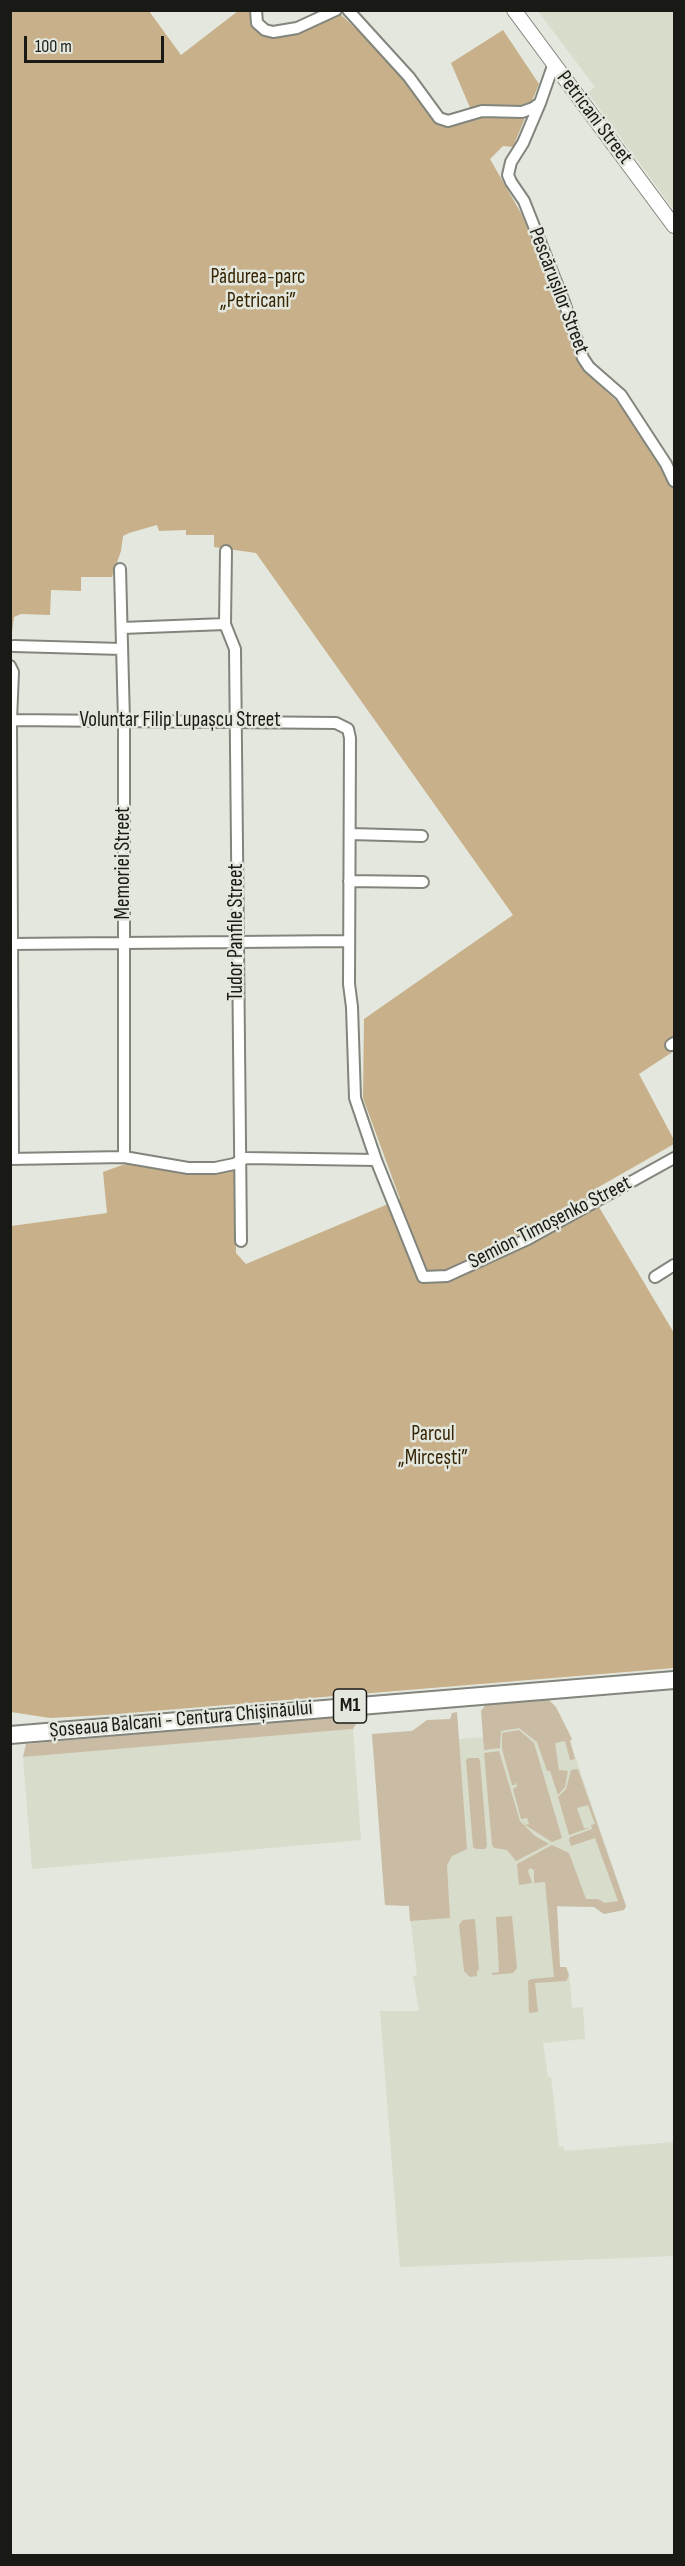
<!DOCTYPE html>
<meta charset="utf-8">
<style>
body{margin:0}
#map{position:relative;width:685px;height:2566px;overflow:hidden;background:#e4e7dd;font-family:"Sofia Sans Condensed",sans-serif}
canvas{display:block}
.frame{position:absolute;inset:0;border:12px solid #191a16;pointer-events:none}
.scale{position:absolute;left:24px;top:36px;width:140px;height:27px;box-sizing:border-box;border:3px solid #191a16;border-top:0;padding-left:8px;font-size:18px;line-height:21px;white-space:nowrap;color:#191a16;-webkit-text-stroke:4px #e4e7dd;paint-order:stroke}
</style>
<div id="map">
<canvas width="685" height="2566"></canvas>
<div class="frame"></div>
<div class="scale">100 m</div>
</div>
<script>
const g = document.querySelector('canvas').getContext('2d');
g.lineJoin = 'round';
function fill(path, color) { g.fillStyle = color; g.fill(path, 'evenodd'); }
const toPath = rows => new Path2D(rows.map(r => 'M' + r).join(''));
function trace(path, color, width, dash) { g.strokeStyle = color; g.lineWidth = width; g.lineCap = dash ? 'butt' : 'round'; g.setLineDash(dash || []); g.stroke(path); }
function drawText(font, color, halo, rows, align = 'center') {
  g.font = font + ' "Sofia Sans Condensed",sans-serif'; g.lineWidth = 5; g.setLineDash([]); g.textBaseline = 'middle'; g.strokeStyle = halo; g.fillStyle = color; for (const [text, x, y, turn = 0] of rows) {
    g.save(); g.translate(x, y); g.rotate((+turn || 0) * Math.PI / 180); g.textAlign = isNaN(turn) ? turn : align; if (halo) g.strokeText(text, 0, 0); g.fillText(text, 0, 0); g.restore();
  }
}
fill(toPath([
 [538,11,674,11,674,210,588,93,595,87],
 [540,1720,570,1741,626,1906,624,1910,604,1914,594,1907,557,1907,560,1967,566,1967,569,1972,572,2008,583,2007,585,2039,543,2043,548,2077,551,2077,559,2147,563,2146,565,2151,674,2142,674,2256,400,2267,380,2011,419,2011,413,1976,417,1975,409,1906,385,1905,372,1734,449,1728,459,1739,487,1737,487,1733],
 [353,1729,361,1840,32,1869,23,1757]
]), '#d7dccb');
fill(toPath([
 [548,1699,556,1707,572,1739,570,1741,575,1759,570,1760,565,1741,555,1743,559,1770,568,1771,565,1787,558,1795,550,1771,547,1771,537,1742,519,1728,501,1731,500,1748,484,1750,481,1711,486,1704],
 [457,1712,467,1849,452,1856,447,1865,450,1918,410,1921,409,1906,385,1905,372,1734,412,1731,427,1720,450,1719,452,1713],
 [362,1714,353,1729,23,1757,26,1744],
 [519,1730,534,1743,562,1838,552,1842,525,1825,523,1821,526,1825,529,1824,527,1818,521,1819,513,1789,517,1786,515,1781,515,1785,512,1785,502,1749,502,1733],
 [499,1751,520,1821,535,1836,549,1844,516,1861,507,1850,494,1848,492,1845,484,1753],
 [468,1758,478,1758,480,1760,487,1846,485,1849,476,1849,473,1847,466,1760],
 [578,1769,626,1906,624,1910,604,1914,594,1907,557,1906,560,1967,566,1967,569,1976,566,1981,535,1983,538,2012,529,2013,528,1981,531,1979,554,1977,545,1882,534,1883,534,1870,530,1868,528,1871,532,1883,519,1885,517,1864,552,1845,569,1853,586,1899,598,1899,605,1903,618,1901,595,1838,571,1846,569,1840,570,1837,592,1829,591,1825,595,1824,588,1805,577,1808,584,1828,589,1828,569,1835,558,1797,566,1789,571,1770],
 [512,1916,517,1968,513,1973,492,1975,492,1973,499,1972,496,1917],
 [475,1919,479,1970,477,1971,477,1976,470,1977,464,1971,459,1925,463,1920]
]), '#cabca4');
fill(toPath([
 [11,11,149,11,181,55,238,11,250,11,263,35,300,33,338,12,387,58,445,126,474,117,451,63,503,30,539,84,513,147,503,146,490,159,522,215,584,370,630,414,663,463,674,488,674,1051,639,1074,674,1140,674,1144,590,1192,674,1333,674,1668,105,1715,50,1718,11,1712,11,1226,107,1213,103,1172,128,1163,171,1169,234,1167,236,1253,246,1264,400,1199,363,1098,364,1019,513,915,256,553,214,547,214,535,186,535,186,530,159,531,157,525,129,533,123,536,121,551,112,577,81,577,81,591,51,590,50,615,21,614,14,617,11,640]
]), '#c7b08a');
const minor = toPath([
 [256,10,257,23,265,30,273,32,297,28,336,10],
 [348,10,409,77,439,118,448,121,482,111,522,112,533,108,540,103,554,63],
 [540,103,523,143,511,162,508,175,511,182,524,201,564,302,583,358,589,367,621,395,666,464,674,481],
 [226,551,225,624,235,649,241,1241],
 [120,569,124,721,124,1157],
 [122,628,225,624],
 [14,646,122,649],
 [10,666,13,672,11,720,13,1159],
 [10,720,336,723,348,729,350,738,349,984,352,1007,355,1098,376,1160,423,1277,447,1276,528,1239,674,1158],
 [351,834,422,836],
 [349,881,423,882],
 [10,944,349,941],
 [671,1045,674,1043],
 [10,1159,124,1157,188,1168,215,1168,234,1164,246,1158,376,1160],
 [655,1277,674,1265]
]);
const major = toPath([
 [514,10,674,226]
]);
const highway = toPath([
 [10,1735,674,1680]
]);
trace(minor, '#82857c', 14);
trace(major, '#82857c', 16);
trace(highway, '#82857c', 20);
trace(minor, '#fff', 10);
trace(major, '#fff', 14);
trace(highway, '#fff', 16);
for (const [x, y, w] of [
 [350,1706,33]
]) { const box = new Path2D(); box.roundRect(x - w / 2, y - 17, w, 34, 4.5); g.fillStyle = '#e4e7dd'; g.fill(box); trace(box, '#191a16', 1.5); }
drawText('bold 20px', '#191a16', null, [
 ["M1",350,1706]
]);
drawText('21px', '#191a16', '#e4e7dd', [
 ["Petricani Street",594,118,53],
 ["Pescărușilor Street",558,291,69],
 ["Voluntar Filip Lupașcu Street",180,721],
 ["Memoriei Street",124,863,-90],
 ["Tudor Panfile Street",237,932,-90],
 ["Semion Timoșenko Street",550,1223,-27],
 ["Șoseaua Balcani - Centura Chișinăului",181,1720,-5]
]);
drawText('21px', '#382706', '#e4e7dd', [
 ["Pădurea-parc",258,278],
 ["„Petricani”",258,302],
 ["Parcul",433,1435],
 ["„Mircești”",433,1459]
]);
</script>
